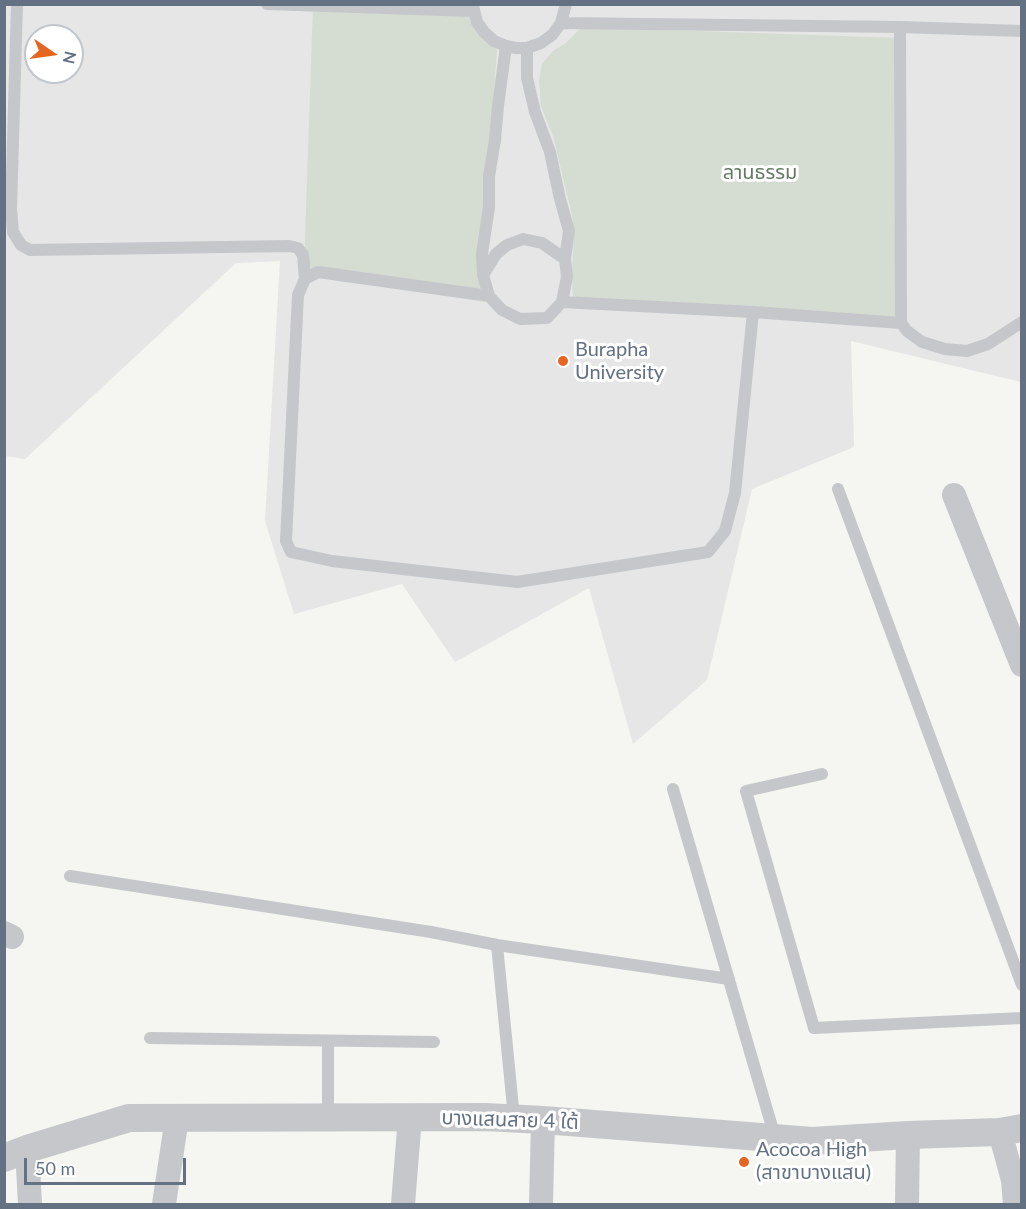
<!DOCTYPE html>
<meta charset="utf-8">
<style>
body{margin:0}
#map{position:relative;width:1026px;height:1209px;overflow:hidden;background:#f5f5f1;font-family:Lato,sans-serif}
canvas{display:block}
.frame{position:absolute;inset:0;border:6px solid #637183;pointer-events:none}
.north{position:absolute;left:24px;top:24px;width:60px;height:60px;box-sizing:border-box;background:#fff;border:2px solid #c1c6cd;border-radius:50%;rotate:103deg;font-size:16px;font-weight:700;line-height:24px;text-align:center;color:#637183}
.north::after{content:'';display:block;margin:auto;width:21px;height:27px;background:#e56521;clip-path:polygon(50% 0,100% 100%,50% 72%,0 100%)}
.scale{position:absolute;left:24px;top:1158px;width:162px;height:27px;box-sizing:border-box;border:3px solid #637183;border-top:0;padding-left:8px;font-size:18px;line-height:21px;white-space:nowrap;color:#637183;-webkit-text-stroke:4px #fff;paint-order:stroke}
</style>
<div id="map">
<canvas width="1026" height="1209"></canvas>
<div class="frame"></div>
<div class="north">N</div>
<div class="scale">50 m</div>
</div>
<script>
const g = document.querySelector('canvas').getContext('2d');
g.lineJoin = 'round';
function fill(path, color) { g.fillStyle = color; g.fill(path, 'evenodd'); }
const toPath = rows => new Path2D(rows.map(r => 'M' + r).join(''));
function trace(path, color, width, dash) { g.strokeStyle = color; g.lineWidth = width; g.lineCap = dash ? 'butt' : 'round'; g.setLineDash(dash || []); g.stroke(path); }
function drawText(font, color, halo, rows, align = 'center') {
  g.font = font + ' Lato,"Noto Sans Thai",sans-serif'; g.lineWidth = 6; g.setLineDash([]); g.textBaseline = 'middle'; g.strokeStyle = halo; g.fillStyle = color; for (const [text, x, y, turn = 0] of rows) {
    g.save(); g.translate(x, y); g.rotate((+turn || 0) * Math.PI / 180); g.textAlign = isNaN(turn) ? turn : align; if (halo) g.strokeText(text, 0, 0); g.fillText(text, 0, 0); g.restore();
  }
}
fill(toPath([
 [4,5,1021,5,1021,382,851,341,854,447,752,489,707,680,633,744,589,588,455,662,402,584,294,614,265,521,280,261,236,263,25,459,5,456],
 [36,36,72,36,72,72,36,72]
]), '#e5e6e5');
fill(toPath([
 [313,6,463,11,484,32,497,49,480,295,304,269],
 [582,27,900,38,901,323,573,299,572,270,574,239,572,215,553,136,541,106,539,81,542,64,553,51,566,43]
]), '#d5dcd2');
trace(toPath([
 [17,4,11,209,13,232,21,245,30,250,289,246,298,248,303,255,305,279],
 [267,4,473,11],
 [473,6,477,22,484,32,494,41,506,46,516,48,527,48,541,43,552,35,561,23,566,4],
 [561,23,900,27,1022,31],
 [900,27,901,323,907,331,922,342,945,349,967,351,988,344,1022,322],
 [506,46,498,106,495,140,489,176,489,207,482,254,483,275,489,296,502,310,520,319,547,318,562,302,567,277,565,259,569,231,560,199,550,152,535,112,527,78,527,48],
 [483,275,496,254,507,245,523,239,542,243,565,259],
 [489,296,318,272,305,279,298,295,286,541,291,552,332,561,517,582,708,552,725,531,735,493,753,312],
 [562,302,753,312,901,323],
 [838,489,1022,985],
 [822,774,746,791,814,1028,1022,1018],
 [673,789,775,1137],
 [70,876,431,932,497,945,514,1118],
 [497,945,729,979],
 [150,1038,434,1042],
 [328,1117,328,1041]
]), '#c5c7cb', 12);
trace(toPath([
 [954,495,1022,665],
 [4,933,12,937],
 [1000,1132,1013,1180,1015,1204],
 [27,1149,30,1204],
 [164,1204,177,1118],
 [403,1204,410,1117],
 [541,1204,543,1120],
 [907,1204,908,1135]
]), '#c5c7cb', 24);
trace(toPath([
 [4,1158,27,1149,129,1118,485,1117,543,1120,812,1141,908,1135,1000,1132,1022,1128]
]), '#c5c7cb', 28);
for (const [x, y, r, color] of [
 [563,361,6,"#e56521"],
 [744,1162,6,"#e56521"]
]) { const dot = new Path2D(); dot.arc(x, y, r, 0, 2 * Math.PI); g.fillStyle = color; g.fill(dot); trace(dot, '#fff', 2); }
drawText('20px', '#647a62', '#fff', [
 ["ลานธรรม",760,173]
]);
drawText('20px', '#637183', '#fff', [
 ["Burapha",575,350],
 ["University",575,373],
 ["Acocoa High",756,1150],
 ["(สาขาบางแสน)",756,1173]
], 'left');
drawText('20px', '#637183', '#fff', [
 ["บางแสนสาย 4 ใต้",510,1120,2]
]);
</script>
